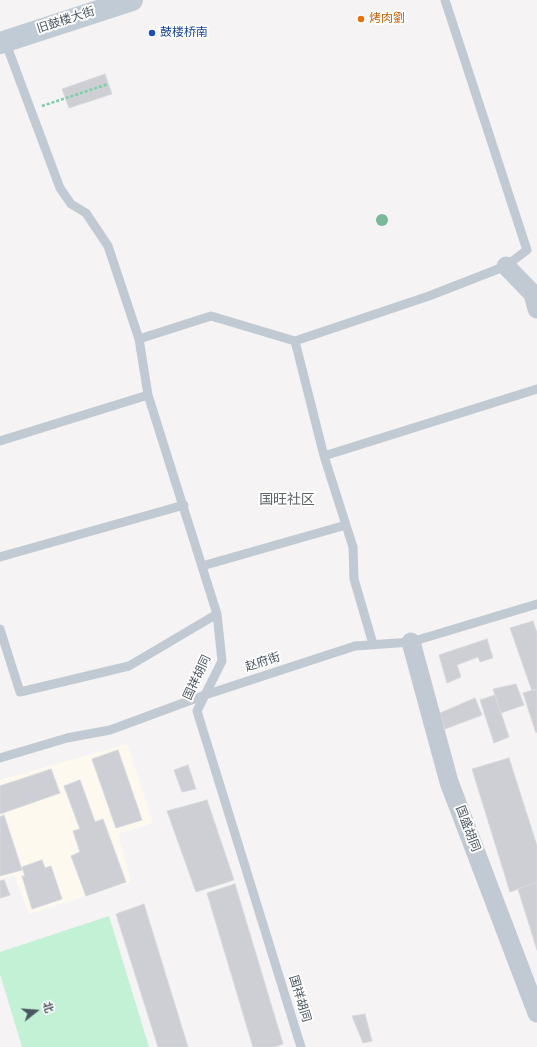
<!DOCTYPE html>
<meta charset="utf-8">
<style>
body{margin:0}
#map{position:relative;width:537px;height:1047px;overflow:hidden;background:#f5f3f3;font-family:"Source Sans 3","Noto Sans SC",sans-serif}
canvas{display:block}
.north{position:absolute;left:16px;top:991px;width:40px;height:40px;-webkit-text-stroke:3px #fff;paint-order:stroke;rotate:73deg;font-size:11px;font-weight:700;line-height:16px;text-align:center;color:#4a5661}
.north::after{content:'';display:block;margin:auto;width:14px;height:18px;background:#4a5661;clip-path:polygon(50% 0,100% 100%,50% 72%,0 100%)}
</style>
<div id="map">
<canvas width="537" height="1047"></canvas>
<div class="north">北</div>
</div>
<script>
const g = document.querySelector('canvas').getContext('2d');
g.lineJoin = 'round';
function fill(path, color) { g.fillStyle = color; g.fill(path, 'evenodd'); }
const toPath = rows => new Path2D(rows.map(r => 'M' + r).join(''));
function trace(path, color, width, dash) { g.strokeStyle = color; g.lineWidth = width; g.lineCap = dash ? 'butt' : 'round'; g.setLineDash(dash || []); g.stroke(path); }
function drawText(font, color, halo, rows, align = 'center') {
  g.font = font + ' "Source Sans 3","Noto Sans SC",sans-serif'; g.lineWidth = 4; g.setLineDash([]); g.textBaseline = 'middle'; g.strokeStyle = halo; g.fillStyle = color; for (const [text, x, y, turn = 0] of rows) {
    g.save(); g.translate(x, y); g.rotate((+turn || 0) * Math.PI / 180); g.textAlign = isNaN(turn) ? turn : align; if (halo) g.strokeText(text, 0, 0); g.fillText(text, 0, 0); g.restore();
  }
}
fill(toPath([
 [127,744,153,823,118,834,131,882,29,914,14,875,0,879,0,780]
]), '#fdf9ef');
fill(toPath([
 [109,916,149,1047,22,1047,0,974,0,952]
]), '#c3f1d5');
const building = toPath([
 [105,74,112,94,69,108,62,89,105,74],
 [533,621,537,633,537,689,532,691,510,628,533,621],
 [487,639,493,658,480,662,478,657,457,665,461,677,447,683,439,655,487,639],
 [516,684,524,705,501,713,493,689,516,684],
 [537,689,537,732,536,733,523,693,537,689],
 [495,695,509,737,494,743,480,700,495,695],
 [475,698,482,715,445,729,440,713,475,698],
 [118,750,142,820,116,828,92,759,118,750],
 [509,758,537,846,537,882,510,892,472,769,509,758],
 [188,765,196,789,182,792,174,770,188,765],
 [51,769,60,793,0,814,0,786,51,769],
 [80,780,95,822,103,819,126,882,86,896,71,856,80,852,73,831,80,829,64,786,80,780],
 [207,800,234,880,196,892,167,811,207,800],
 [4,815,22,870,0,876,0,817,4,815],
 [42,860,45,868,51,866,62,899,32,909,22,876,25,876,22,867,42,860],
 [4,880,10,895,0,898,0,881,4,880],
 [537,882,537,950,518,889,537,882],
 [235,884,283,1044,274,1047,253,1047,207,893,235,884],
 [144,904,188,1047,158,1047,116,914,144,904],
 [365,1014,372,1041,363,1043,352,1016,365,1014]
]);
fill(building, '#cdcfd5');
trace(building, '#d7d9de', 1);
trace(toPath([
 [42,106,108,84]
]), '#7ad0a6', 2.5, [3, 2]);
trace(toPath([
 [5,41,60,188,71,204,86,213,108,246,139,339,148,395,217,614,222,661,197,711,301,1047],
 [139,339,211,316,295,341,429,296,506,266,527,250,445,0],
 [295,341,324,456,353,547,354,579,373,644],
 [0,441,148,395],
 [324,456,537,389],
 [0,557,184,505],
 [202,566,346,525],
 [0,629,20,692,129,666,217,614],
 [0,758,67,738,110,730,205,695,355,646,411,642,537,604]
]), '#c1cad2', 9);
trace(toPath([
 [506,266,533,294,537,309],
 [411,642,449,782,537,1013]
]), '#c1cad2', 19);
trace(toPath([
 [0,43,132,0]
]), '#c1cbd6', 22);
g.fillStyle = '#7bb799';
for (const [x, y] of [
 [382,220]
]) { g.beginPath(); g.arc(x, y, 6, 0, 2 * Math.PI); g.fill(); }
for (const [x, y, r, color] of [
 [361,19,4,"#e8710a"],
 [152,33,4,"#1a4fb4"]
]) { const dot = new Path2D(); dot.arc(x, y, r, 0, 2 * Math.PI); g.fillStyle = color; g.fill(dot); trace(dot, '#fff', 1.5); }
drawText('12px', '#c56008', '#fff', [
 ["烤肉劉",369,19]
], 'left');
drawText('12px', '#4a5661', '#fff', [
 ["旧鼓楼大街",66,21,-18],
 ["赵府街",263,663,-18],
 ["国祥胡同",198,678,-65],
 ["国盛胡同",467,829,69],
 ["国祥胡同",299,999,73]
]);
drawText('12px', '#164399', '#fff', [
 ["鼓楼桥南",160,33]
], 'left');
drawText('14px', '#5f6368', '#fff', [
 ["国旺社区",287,501]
]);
</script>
